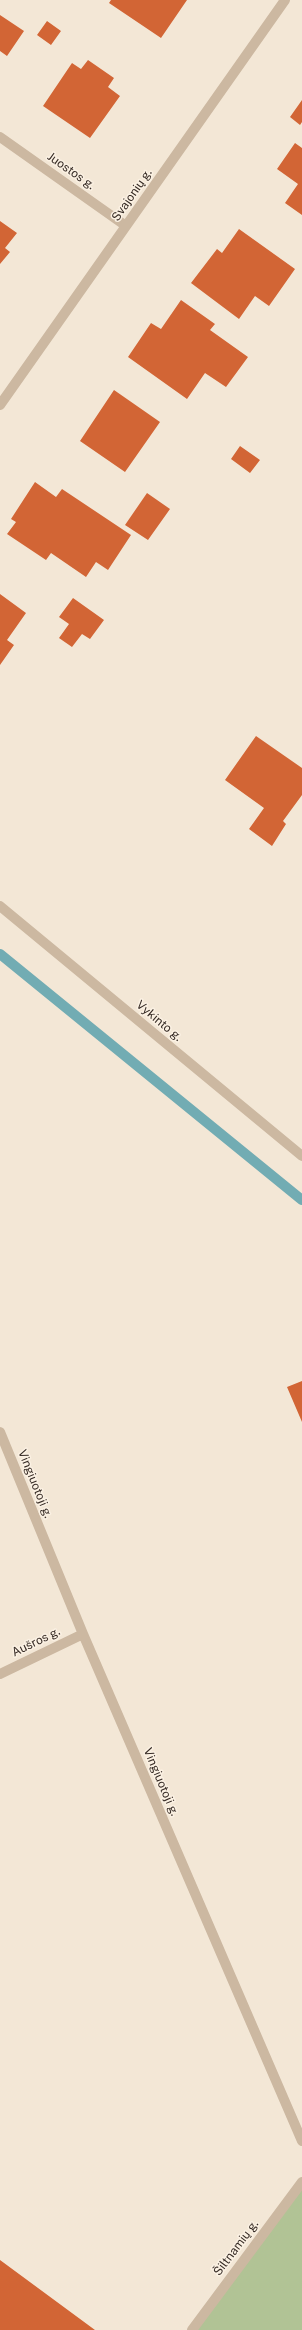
<!DOCTYPE html>
<meta charset="utf-8">
<style>
body{margin:0}
canvas{display:block;background:#f3e7d6}
</style>
<canvas width="302" height="2330"></canvas>
<script>
const g = document.querySelector('canvas').getContext('2d');
g.lineJoin = 'round';
function fill(path, color) { g.fillStyle = color; g.fill(path, 'evenodd'); }
const toPath = rows => new Path2D(rows.map(r => 'M' + r).join(''));
function trace(path, color, width, dash) { g.strokeStyle = color; g.lineWidth = width; g.lineCap = dash ? 'butt' : 'round'; g.setLineDash(dash || []); g.stroke(path); }
function drawText(font, color, halo, rows, align = 'center') {
  g.font = font + ' "Public Sans",sans-serif'; g.lineWidth = 3; g.setLineDash([]); g.textBaseline = 'middle'; g.strokeStyle = halo; g.fillStyle = color; for (const [text, x, y, turn = 0] of rows) {
    g.save(); g.translate(x, y); g.rotate((+turn || 0) * Math.PI / 180); g.textAlign = isNaN(turn) ? turn : align; if (halo) g.strokeText(text, 0, 0); g.fillText(text, 0, 0); g.restore();
  }
}
fill(toPath([
 [302,2182,302,2330,192,2330]
]), '#b1c395');
trace(toPath([
 [0,954,302,1200]
]), '#72acb3', 10);
fill(toPath([
 [111,0,187,0,161,38,109,3],
 [0,15,24,31,7,56,0,51],
 [47,21,61,31,51,45,37,35],
 [88,60,114,78,108,87,120,96,90,138,43,106,72,63,81,69],
 [302,100,302,122,300,125,290,117],
 [295,143,302,148,302,215,285,203,298,184,277,169],
 [0,221,17,233,5,248,10,252,0,264],
 [239,229,295,269,269,306,255,296,239,319,191,283,217,249,222,253],
 [181,300,215,324,210,330,248,357,226,387,205,373,187,399,128,357,151,323,161,329],
 [114,390,160,422,125,472,80,441],
 [240,446,260,460,250,473,231,459],
 [35,482,56,497,62,489,131,535,108,570,96,562,86,577,51,553,46,560,7,534,16,522,11,519],
 [147,493,170,509,148,540,125,525],
 [0,594,26,613,7,640,14,645,0,665],
 [73,598,104,620,90,639,82,634,72,647,59,638,69,624,59,617],
 [256,736,302,768,302,795,283,821,286,824,272,846,249,829,264,808,225,780],
 [302,1381,302,1422,287,1387],
 [0,2260,95,2330,0,2330]
]), '#d26535');
trace(toPath([
 [0,137,126,226],
 [0,405,285,0],
 [0,906,302,1156],
 [0,1432,83,1634,302,2141],
 [0,1674,83,1634],
 [192,2330,302,2182]
]), '#ccb8a1', 10);
drawText('12px', '#362b25', '#fbf1e3', [
 ["Juostos g.",71,171,35],
 ["Svajonių g.",132,195,-55],
 ["Vykinto g.",159,1021,40],
 ["Vingiuotoji g.",35,1484,68],
 ["Aušros g.",36,1642,-26],
 ["Vingiuotoji g.",161,1782,67],
 ["Šiltnamių g.",236,2248,-53]
]);
</script>
